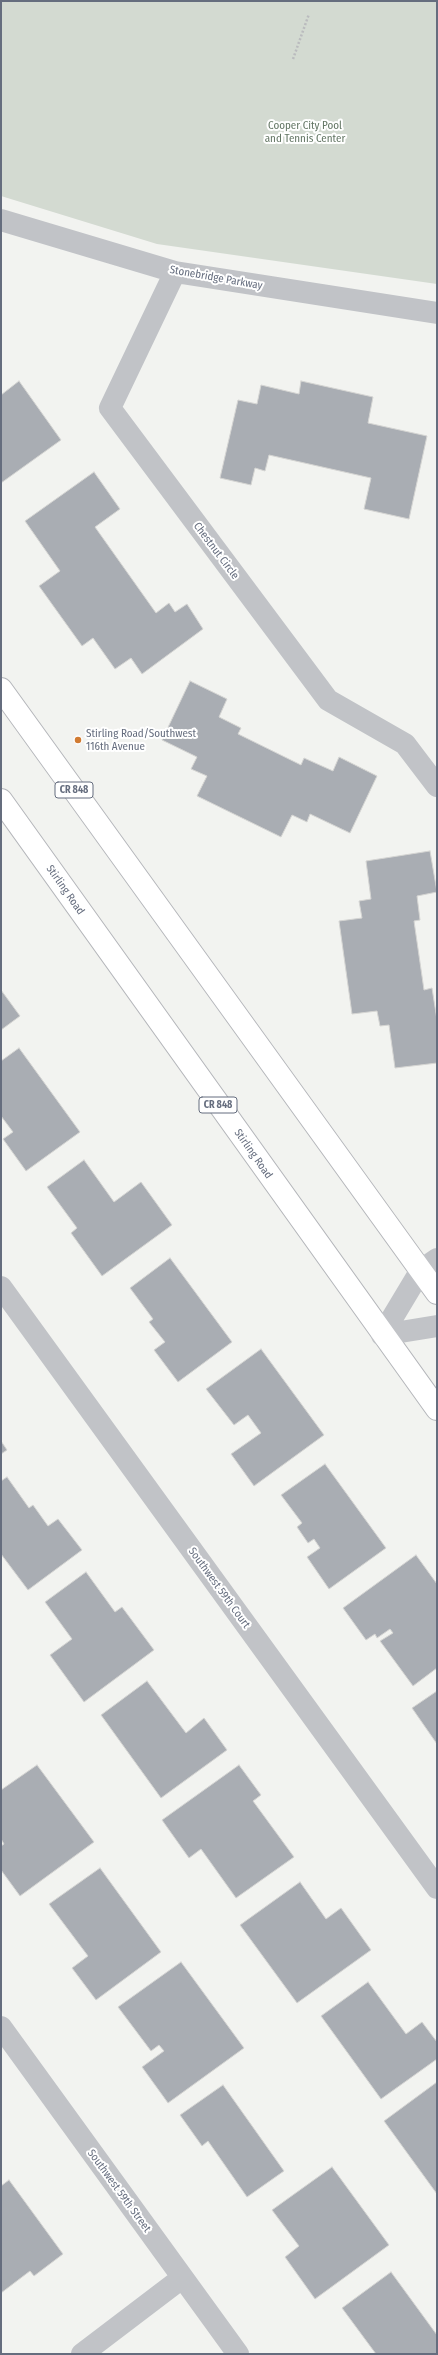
<!DOCTYPE html>
<style>
body{margin:0}
#map{position:relative;width:438px;height:2355px;overflow:hidden;background:#f2f3f0;font-family:"Fira Sans Condensed",sans-serif}
canvas{display:block}
.frame{position:absolute;inset:0;border:2px solid #656d7e;pointer-events:none}
</style>
<div id="map">
<canvas width="438" height="2355"></canvas>
<div class="frame"></div>
</div>
<script>
const g = document.querySelector('canvas').getContext('2d');
g.lineJoin = 'round';
function fill(path, color) { g.fillStyle = color; g.fill(path, 'evenodd'); }
const toPath = rows => new Path2D(rows.map(r => 'M' + r).join(''));
function trace(path, color, width, dash) { g.strokeStyle = color; g.lineWidth = width; g.lineCap = dash ? 'butt' : 'round'; g.setLineDash(dash || []); g.stroke(path); }
function drawText(font, color, halo, rows, align = 'center') {
  g.font = font + ' "Fira Sans Condensed",sans-serif'; g.lineWidth = 4; g.setLineDash([]); g.textBaseline = 'middle'; g.strokeStyle = halo; g.fillStyle = color; for (const [text, x, y, turn = 0] of rows) {
    g.save(); g.translate(x, y); g.rotate((+turn || 0) * Math.PI / 180); g.textAlign = isNaN(turn) ? turn : align; if (halo) g.strokeText(text, 0, 0); g.fillText(text, 0, 0); g.restore();
  }
}
fill(toPath([
 [1,1,437,1,437,284,157,244,1,196]
]), '#d3dad1');
const building = toPath([
 [19,381,61,440,1,483,1,395,19,381],
 [301,381,373,397,368,423,427,436,409,519,364,509,371,478,269,455,265,471,255,468,251,485,220,478,238,400,257,404,261,385,299,394,301,381],
 [94,472,120,509,95,527,156,613,169,603,175,612,187,604,203,629,142,674,131,658,115,669,93,638,82,646,39,586,60,571,25,521,94,472],
 [190,681,227,699,219,717,241,728,238,734,301,765,304,758,333,771,339,757,377,776,350,833,310,814,307,822,292,815,281,837,197,796,207,776,191,769,197,757,162,740,190,681],
 [430,851,437,892,417,896,420,920,414,921,424,990,432,988,437,1020,437,1063,395,1068,389,1025,380,1026,377,1011,352,1014,339,921,362,918,359,901,371,899,366,861,430,851],
 [1,990,20,1016,1,1030,1,990],
 [19,1048,80,1132,26,1171,3,1139,13,1132,1,1116,1,1061,19,1048],
 [84,1160,114,1202,141,1182,172,1225,102,1276,71,1233,77,1228,47,1187,84,1160],
 [170,1258,232,1342,178,1382,154,1350,165,1342,149,1322,153,1319,130,1288,170,1258],
 [261,1349,324,1435,254,1486,231,1454,261,1433,248,1415,234,1425,206,1389,261,1349],
 [1,1441,7,1450,1,1454,1,1441],
 [325,1464,386,1548,329,1589,307,1557,320,1548,314,1539,308,1543,297,1527,302,1523,281,1495,325,1464],
 [7,1477,29,1508,33,1505,48,1526,58,1519,82,1550,28,1590,1,1554,1,1481,7,1477],
 [416,1555,437,1584,437,1668,413,1686,380,1641,393,1633,390,1629,377,1638,375,1634,366,1640,343,1608,416,1555],
 [86,1572,115,1612,122,1607,154,1650,84,1702,50,1655,72,1639,45,1602,86,1572],
 [147,1681,186,1733,204,1718,227,1750,161,1798,101,1715,147,1681],
 [437,1691,437,1744,412,1708,437,1691],
 [37,1765,94,1842,20,1896,1,1870,1,1846,4,1844,1,1839,1,1790,37,1765],
 [239,1765,261,1795,253,1801,294,1857,236,1898,201,1849,189,1858,162,1820,239,1765],
 [100,1868,161,1952,96,2000,72,1968,88,1956,49,1904,100,1868],
 [300,1882,326,1919,341,1908,371,1950,297,2003,240,1925,300,1882],
 [181,1962,244,2048,168,2103,142,2067,164,2051,159,2045,151,2051,118,2007,181,1962],
 [368,1982,406,2034,422,2022,437,2042,437,2059,381,2099,321,2016,368,1982],
 [437,2082,437,2194,384,2121,437,2082],
 [223,2085,284,2171,247,2197,208,2141,202,2146,180,2115,223,2085],
 [332,2167,389,2245,315,2299,285,2257,299,2246,272,2210,332,2167],
 [9,2180,63,2254,34,2276,30,2271,1,2293,1,2186,9,2180],
 [391,2272,437,2335,437,2354,376,2354,342,2308,391,2272]
]);
fill(building, '#a9adb3');
trace(building, '#d4d4d2', 1);
const primary = toPath([
 [1,689,437,1293],
 [1,800,437,1409]
]);
trace(primary, '#b4b6ba', 24);
trace(toPath([
 [293,59,309,14]
]), '#babbbe', 2.5, [2, 2]);
trace(toPath([
 [1,220,175,272,437,313],
 [175,272,110,408,328,700,405,744,437,786],
 [1,1287,437,1888],
 [382,1335,421,1270,437,1259],
 [382,1335,437,1326],
 [1,2027,238,2354],
 [82,2354,182,2278]
]), '#c1c3c7', 22);
trace(primary, '#fff', 22);
for (const [x, y, r, color] of [
 [78,740,4,"#d17b32"]
]) { const dot = new Path2D(); dot.arc(x, y, r, 0, 2 * Math.PI); g.fillStyle = color; g.fill(dot); trace(dot, '#fff', 1.5); }
for (const [x, y, w] of [
 [74,790,38],
 [218,1105,38]
]) { const box = new Path2D(); box.roundRect(x - w / 2, y - 8, w, 16, 3); g.fillStyle = '#fff'; g.fill(box); trace(box, '#656d7e', 1); }
drawText('bold 10px', '#656d7e', null, [
 ["CR 848",74,790],
 ["CR 848",218,1105]
]);
drawText('11px', '#637664', '#fff', [
 ["Cooper City Pool",305,126],
 ["and Tennis Center",305,139]
]);
drawText('11px', '#656d7e', '#fff', [
 ["Stonebridge Parkway",216,278,10],
 ["Chestnut Circle",216,551,53],
 ["Stirling Road",65,890,55],
 ["Stirling Road",253,1154,55],
 ["Southwest 59th Court",219,1588,54],
 ["Southwest 59th Street",119,2191,54]
]);
drawText('11px', '#656d7e', '#fff', [
 ["Stirling Road/Southwest",86,734],
 ["116th Avenue",86,747]
], 'left');
</script>
